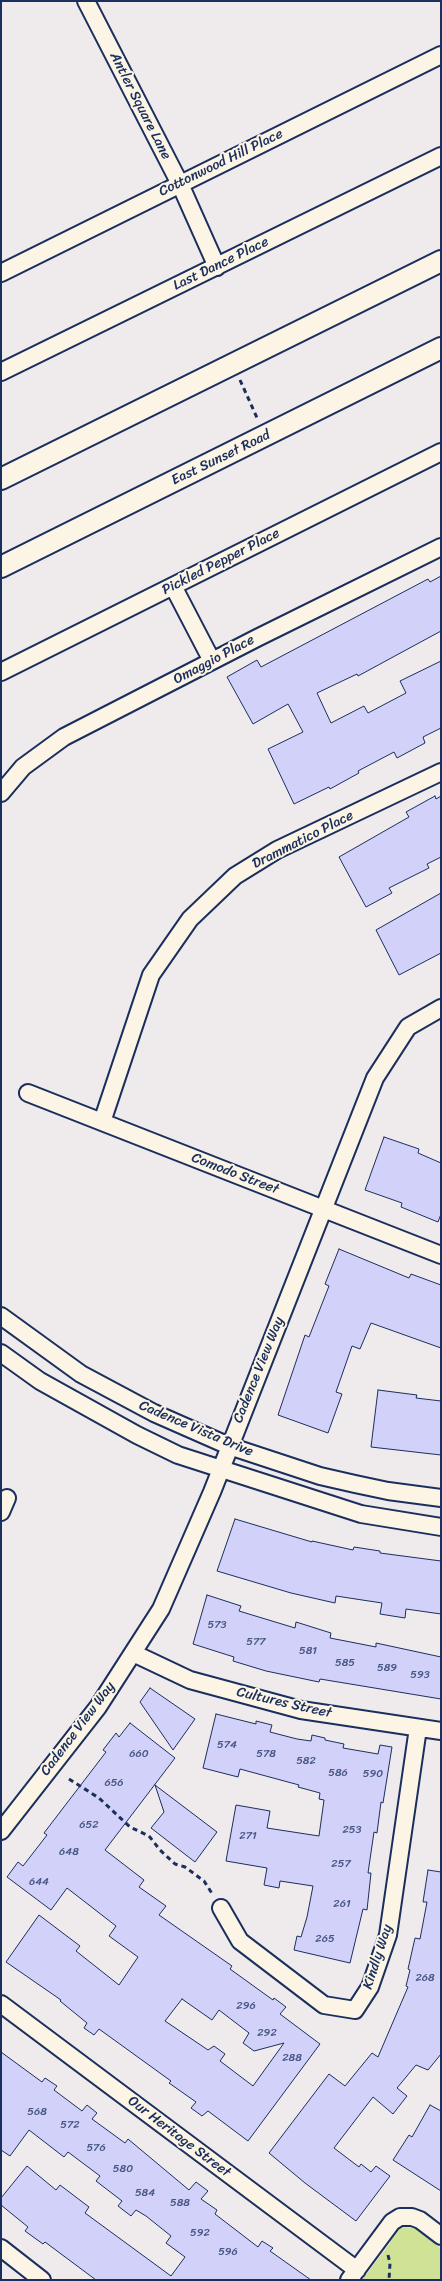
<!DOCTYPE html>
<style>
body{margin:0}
#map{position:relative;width:442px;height:2281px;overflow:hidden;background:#efeaeb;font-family:Sriracha,sans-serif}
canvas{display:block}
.frame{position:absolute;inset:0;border:2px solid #1b2f5e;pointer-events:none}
</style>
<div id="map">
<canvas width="442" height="2281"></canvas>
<div class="frame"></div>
</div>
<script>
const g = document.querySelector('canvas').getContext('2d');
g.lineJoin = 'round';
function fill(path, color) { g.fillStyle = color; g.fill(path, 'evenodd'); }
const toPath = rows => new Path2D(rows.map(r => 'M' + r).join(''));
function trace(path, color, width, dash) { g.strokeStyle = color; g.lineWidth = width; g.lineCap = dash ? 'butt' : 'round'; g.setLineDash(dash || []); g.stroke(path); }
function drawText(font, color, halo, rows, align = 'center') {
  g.font = font + ' Sriracha,sans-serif'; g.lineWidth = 4; g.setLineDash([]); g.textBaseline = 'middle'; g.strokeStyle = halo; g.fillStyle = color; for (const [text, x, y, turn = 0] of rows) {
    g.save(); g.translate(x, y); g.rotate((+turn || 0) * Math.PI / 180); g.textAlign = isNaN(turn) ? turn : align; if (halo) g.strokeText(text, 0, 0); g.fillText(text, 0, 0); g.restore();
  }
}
fill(toPath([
 [402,2227,414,2228,428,2236,441,2249,441,2280,362,2280,390,2243,393,2234]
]), '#cfe296');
const building = toPath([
 [441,576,441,631,358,676,357,674,317,693,331,723,364,706,368,713,406,693,400,681,441,661,441,728,423,737,425,743,397,758,394,752,358,771,359,773,330,789,329,787,294,804,268,749,303,732,288,704,253,724,227,677,257,660,261,667,428,579,430,582,441,576],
 [435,796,436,799,441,796,441,857,427,864,429,868,389,888,392,893,366,907,339,857,409,817,406,812,435,796],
 [441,893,441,953,399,975,376,930,441,893],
 [384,1137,419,1149,418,1153,441,1163,441,1214,438,1222,401,1207,402,1203,365,1190,384,1137],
 [339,1249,409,1278,411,1274,441,1285,441,1348,371,1323,360,1349,352,1346,336,1392,342,1394,328,1433,278,1415,305,1335,309,1337,329,1286,325,1284,339,1249],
 [378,1390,417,1395,416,1398,441,1401,441,1455,371,1447,378,1390],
 [235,1519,312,1542,312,1541,353,1550,354,1547,380,1551,380,1553,441,1561,441,1614,406,1609,405,1618,380,1614,382,1603,336,1596,335,1603,291,1593,217,1571,235,1519],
 [207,1595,241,1606,239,1611,295,1628,296,1622,331,1633,330,1638,376,1647,376,1643,441,1657,441,1699,320,1679,319,1682,266,1671,233,1661,234,1657,193,1644,207,1595],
 [150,1688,195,1719,173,1750,140,1702,150,1688],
 [216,1714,256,1724,256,1721,272,1725,270,1732,297,1739,311,1741,312,1735,325,1738,325,1740,344,1744,343,1748,378,1754,380,1745,392,1747,383,1803,381,1802,377,1833,374,1832,368,1873,371,1873,367,1910,363,1909,350,1963,294,1950,297,1936,301,1937,307,1917,313,1886,280,1881,279,1888,264,1885,267,1868,226,1861,236,1805,270,1811,267,1828,319,1836,324,1800,319,1799,320,1793,298,1787,299,1785,240,1769,238,1777,203,1768,216,1714],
 [130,1723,175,1758,105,1850,144,1880,139,1887,166,1906,159,1915,232,1966,230,1969,273,2000,274,1998,286,2007,280,2014,320,2044,248,2141,208,2111,202,2116,191,2108,196,2102,169,2083,171,2081,99,2029,94,2035,84,2028,87,2023,60,2001,61,2000,6,1962,39,1915,80,1946,76,1951,119,1985,138,1957,109,1936,116,1926,67,1888,51,1910,7,1877,18,1862,23,1866,47,1835,44,1833,106,1752,103,1750,116,1733,119,1737,130,1723],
 [182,1999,212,2020,219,2010,249,2033,243,2043,254,2051,284,2043,253,2086,220,2061,225,2054,214,2046,208,2050,165,2021,182,1999],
 [155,1785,217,1832,195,1862,151,1828,164,1812,155,1785],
 [428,1870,441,1872,441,2054,428,2070,416,2065,397,2088,407,2096,393,2114,373,2097,334,2148,359,2167,361,2164,371,2172,376,2166,390,2176,356,2221,305,2183,269,2153,329,2074,345,2086,372,2053,378,2057,408,1987,406,1986,410,1970,408,1969,415,1938,420,1939,427,1902,423,1902,428,1870],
 [1,2052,42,2082,45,2078,57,2086,54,2090,82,2111,87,2105,97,2113,92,2119,125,2143,128,2139,189,2190,196,2182,208,2191,201,2199,217,2210,215,2214,258,2247,262,2241,273,2248,270,2251,311,2280,96,2280,45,2242,43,2244,25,2231,28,2227,1,2205,1,2198,27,2166,56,2190,60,2185,89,2207,85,2213,171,2276,185,2257,166,2243,171,2236,146,2216,136,2210,131,2216,118,2206,122,2201,96,2181,100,2176,68,2152,64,2157,29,2130,10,2156,1,2150,1,2052],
 [430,2105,441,2111,441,2191,393,2160,409,2135,412,2137,430,2105]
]);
fill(building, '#d1d1fa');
trace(building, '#1b2f5e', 1);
const minor = toPath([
 [86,1,180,184,217,267],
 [1,273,441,55],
 [1,372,441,156],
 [173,586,212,661],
 [1,672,441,452],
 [1,793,23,767,64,737,257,638,441,547],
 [28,1093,441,1255],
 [102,1122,151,975,190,919,235,876,277,850,441,772],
 [1,1316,81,1374,154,1413,229,1446,320,1476,355,1484,388,1491,441,1498],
 [1,1353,40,1381,137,1435,178,1455,361,1514,441,1527],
 [1,1512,7,1498],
 [133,1653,190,1680,301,1710,441,1731],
 [1,1831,98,1707,161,1609,212,1492,375,1078,408,1027,441,1008],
 [221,1908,240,1941,324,2005,355,2010,370,1987,388,1935,418,1728],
 [1,2004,357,2270],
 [1,2248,42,2280],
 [349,2280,392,2222,400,2217,412,2217,420,2220,441,2236]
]);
const major = toPath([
 [1,479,441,261],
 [1,567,441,348]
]);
trace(minor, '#1b2f5e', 20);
trace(major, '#1b2f5e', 24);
trace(toPath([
 [240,380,258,420],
 [69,1779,99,1798,130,1827,149,1836,160,1850,175,1864,185,1867,204,1881,213,1895],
 [388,2255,390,2263,389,2280]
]), '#1b2f5e', 3, [5, 4]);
trace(minor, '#fcf5e5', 16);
trace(major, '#fcf5e5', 20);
drawText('11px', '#485885', null, [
 ["573",217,1625],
 ["577",256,1642],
 ["581",308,1651],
 ["585",345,1663],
 ["589",387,1668],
 ["593",420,1675],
 ["574",227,1745],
 ["660",139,1754],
 ["578",266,1754],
 ["582",306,1761],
 ["586",338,1773],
 ["590",373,1774],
 ["656",114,1783],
 ["652",89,1825],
 ["253",352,1830],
 ["271",248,1836],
 ["648",69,1852],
 ["257",341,1864],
 ["644",39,1882],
 ["261",342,1904],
 ["265",325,1939],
 ["268",425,1978],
 ["296",246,2006],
 ["292",267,2033],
 ["288",292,2058],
 ["568",37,2112],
 ["572",70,2125],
 ["576",96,2148],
 ["580",123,2169],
 ["584",145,2193],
 ["588",180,2203],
 ["592",200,2233],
 ["596",228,2252]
]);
drawText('14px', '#1b2f5e', '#fcf5e5', [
 ["Antler Square Lane",140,106,63],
 ["Cottonwood Hill Place",221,163,-26],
 ["Last Dance Place",221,264,-26],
 ["East Sunset Road",221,458,-26],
 ["Pickled Pepper Place",221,562,-27],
 ["Omaggio Place",214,660,-28],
 ["Drammatico Place",303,840,-27],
 ["Comodo Street",235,1174,21],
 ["Cadence View Way",259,1370,-68],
 ["Cadence Vista Drive",196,1429,23],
 ["Cultures Street",284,1703,13],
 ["Cadence View Way",78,1729,-53],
 ["Kindly Way",378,1957,-72],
 ["Our Heritage Street",179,2137,37]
]);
</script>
